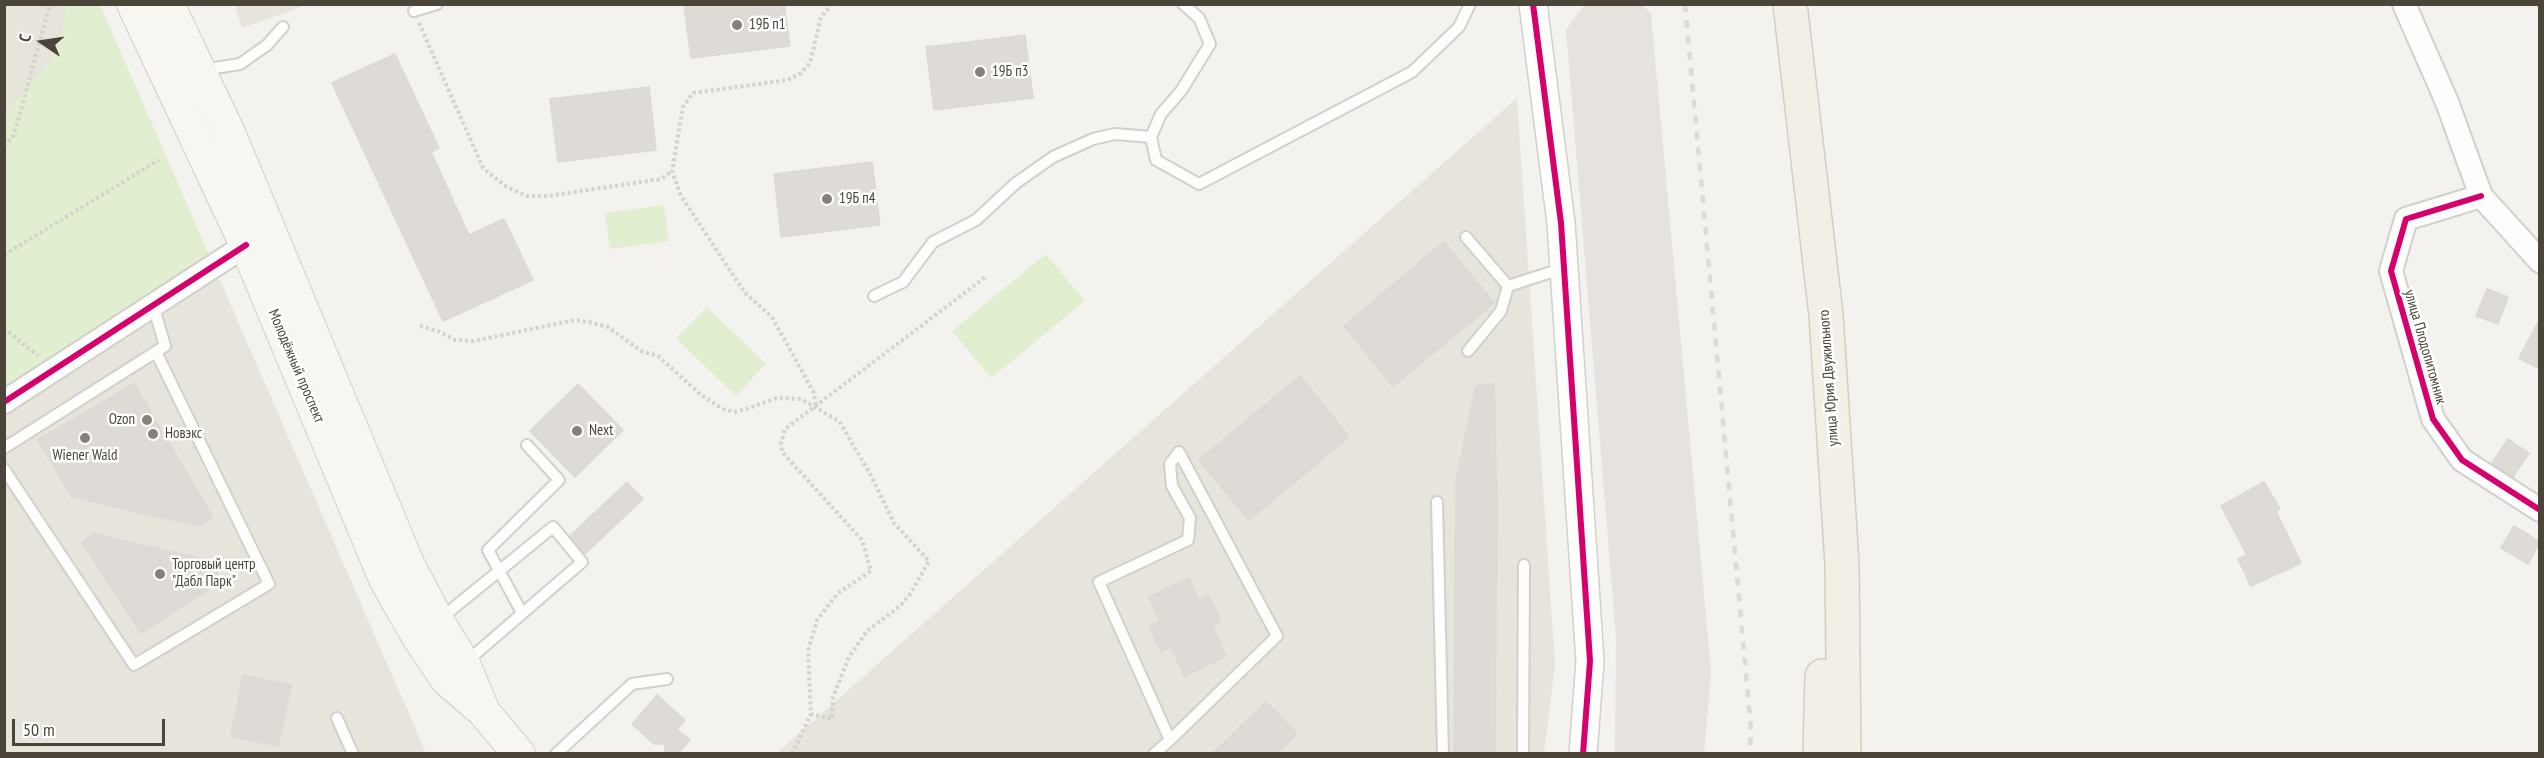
<!DOCTYPE html>
<meta charset="utf-8">
<style>
body{margin:0}
#map{position:relative;width:2544px;height:758px;overflow:hidden;background:#f4f2ee;font-family:"PT Sans Narrow",sans-serif}
canvas{display:block}
.frame{position:absolute;inset:0;border:6px solid #4b4439;pointer-events:none}
.north{position:absolute;left:12px;top:12px;width:60px;height:60px;-webkit-text-stroke:4px #fff;paint-order:stroke;rotate:283deg;font-size:16px;font-weight:700;line-height:24px;text-align:center;color:#4b4439}
.north::after{content:'';display:block;margin:auto;width:21px;height:27px;background:#4b4439;clip-path:polygon(50% 0,100% 100%,50% 72%,0 100%)}
.scale{position:absolute;left:12px;top:719px;width:153px;height:27px;box-sizing:border-box;border:3px solid #4b4439;border-top:0;padding-left:8px;font-size:18px;line-height:21px;white-space:nowrap;color:#4b4439;-webkit-text-stroke:4px #fff;paint-order:stroke}
</style>
<div id="map">
<canvas width="2544" height="758"></canvas>
<div class="frame"></div>
<div class="north">С</div>
<div class="scale">50 m</div>
</div>
<script>
const g = document.querySelector('canvas').getContext('2d');
g.lineJoin = 'round';
function fill(path, color) { g.fillStyle = color; g.fill(path, 'evenodd'); }
const toPath = rows => new Path2D(rows.map(r => 'M' + r).join(''));
function trace(path, color, width, dash) { g.strokeStyle = color; g.lineWidth = width; g.lineCap = dash ? 'butt' : 'round'; g.setLineDash(dash || []); g.stroke(path); }
function drawText(font, color, halo, rows, align = 'center') {
  g.font = font + ' "PT Sans Narrow",sans-serif'; g.lineWidth = 5; g.setLineDash([]); g.textBaseline = 'middle'; g.strokeStyle = halo; g.fillStyle = color; for (const [text, x, y, turn = 0] of rows) {
    g.save(); g.translate(x, y); g.rotate((+turn || 0) * Math.PI / 180); g.textAlign = isNaN(turn) ? turn : align; if (halo) g.strokeText(text, 0, 0); g.fillText(text, 0, 0); g.restore();
  }
}
fill(toPath([
 [4,5,100,5,426,753,5,753],
 [235,5,235,4,307,5,242,28],
 [1517,98,1555,666,1544,753,776,754]
]), '#e7e4dc');
fill(toPath([
 [1584,5,1643,5,1651,14,1711,672,1704,753,1615,753,1616,637,1566,30]
]), '#e6e2de');
fill(toPath([
 [67,5,100,5,214,266,5,402,5,114,58,52],
 [664,205,669,241,610,249,605,213],
 [1046,254,1085,301,991,378,952,331],
 [707,307,766,364,736,396,676,338]
]), '#e1eecf');
const building = toPath([
 [684,4,784,4,790,46,691,58,684,4],
 [1025,35,1033,98,934,110,926,47,1025,35],
 [395,54,439,148,431,152,469,235,504,219,533,280,443,321,332,83,395,54],
 [649,87,656,150,558,162,550,99,649,87],
 [872,162,880,225,781,237,774,174,872,162],
 [1444,242,1494,303,1393,386,1344,326,1444,242],
 [2487,289,2508,297,2498,324,2476,316,2487,289],
 [2540,318,2540,369,2519,358,2540,318],
 [1300,376,1349,437,1249,520,1199,460,1300,376],
 [134,384,213,518,199,526,72,497,38,440,134,384],
 [578,384,623,430,575,477,530,431,578,384],
 [1494,384,1497,503,1495,753,1454,753,1456,481,1476,386,1494,384],
 [2508,439,2529,453,2513,477,2492,463,2508,439],
 [627,482,643,499,585,554,570,536,627,482],
 [2264,482,2280,509,2276,511,2301,563,2251,586,2238,559,2247,555,2221,506,2264,482],
 [2514,526,2540,542,2528,564,2501,548,2514,526],
 [95,534,220,563,215,585,141,633,82,542,95,534],
 [1189,578,1199,600,1209,596,1221,621,1212,625,1226,656,1184,676,1171,647,1161,652,1149,626,1160,621,1149,597,1189,578],
 [243,675,291,685,278,746,231,736,243,675],
 [657,695,685,720,677,729,690,740,678,753,665,753,665,744,654,744,632,724,657,695],
 [1266,702,1297,734,1277,753,1213,753,1266,702]
]);
fill(building, '#dedbd6');
trace(building, '#dcd9d4', 1.5);
const service = toPath([
 [1183,4,1199,18,1210,44,1181,91,1161,114,1151,137,1156,160,1199,184,1412,72,1459,27,1470,4],
 [414,11,437,4],
 [202,70,240,64,267,45,283,27],
 [1466,237,1508,286,1564,268],
 [874,296,903,282,933,242,976,220,1016,183,1053,157,1093,139,1115,134,1151,137],
 [1468,351,1501,311,1508,286],
 [4,448,165,346,153,305],
 [4,469,134,665,269,584,156,352],
 [1437,502,1443,754],
 [522,613,488,550,559,480,527,445],
 [440,619,553,527,582,562,466,662],
 [337,718,353,754],
 [556,754,632,684,667,679],
 [1154,754,1170,740,1277,636,1179,452,1170,464,1172,486,1190,518,1188,540,1099,582,1170,740],
 [1523,754,1524,565]
]);
const minor = toPath([
 [2404,4,2447,102,2481,196,2540,261],
 [2481,196,2406,219,2391,271,2433,419,2462,460,2540,510],
 [4,402,246,245]
]);
const tertiary = toPath([
 [1533,4,1561,223,1564,268,1590,661,1583,754]
]);
const secondary = toPath([
 [133,4,246,245,385,579,418,637,447,680,483,711,519,754],
 [168,4,229,133,409,566,438,621,464,664,482,707]
]);
const primary = toPath([
 [1790,4,1826,315,1842,564,1844,754],
 [1820,754,1822,676]
]);
trace(service, '#d2d0cb', 14);
trace(minor, '#d2d0cb', 26);
trace(tertiary, '#d2d0cb', 30);
trace(secondary, '#d3cfc5', 34);
trace(primary, '#d6cebb', 36);
trace(toPath([
 [419,23,483,168,505,186,527,196,548,196,661,179,672,171],
 [4,146,14,135,50,4],
 [4,255,159,160],
 [4,290,4,292],
 [420,326,438,331,455,340,474,341,575,320,589,322,608,327,641,351,658,356,701,395,723,409,734,412,746,409,777,398,801,399,839,421,869,472,894,523,929,561,911,593,900,606,867,631,849,657,833,697,832,719,811,714],
 [4,328,38,356],
 [816,405,814,393,772,317,745,293,681,196,672,171,683,107,693,93,788,80,801,73,810,63,821,17,832,4],
 [792,754,811,714,808,651,817,620,838,593,871,571,862,540,782,452,781,443,785,429,987,276]
]), '#d3d2cc', 4, [3, 3]);
trace(service, '#fdfdfc', 10);
trace(minor, '#fdfdfc', 22);
trace(tertiary, '#fdfdfc', 27);
trace(secondary, '#f7f6f1', 32);
trace(primary, '#f2efe6', 33);
trace(toPath([
 [1685,4,1751,729,1750,754]
]), '#dbdbda', 4.5, [8, 8]);
trace(toPath([
 [1533,4,1561,223,1564,268,1590,661,1583,754],
 [2481,196,2406,219,2391,271,2433,419,2462,460,2540,510],
 [4,402,246,245]
]), '#d6006c', 6);
for (const [x, y, r, color] of [
 [737,25,6,"#868178"],
 [980,72,6,"#868178"],
 [827,199,6,"#868178"],
 [147,420,6,"#868178"],
 [577,431,6,"#868178"],
 [153,434,6,"#868178"],
 [85,438,6,"#868178"],
 [160,574,6,"#868178"]
]) { const dot = new Path2D(); dot.arc(x, y, r, 0, 2 * Math.PI); g.fillStyle = color; g.fill(dot); trace(dot, '#fff', 2); }
drawText('15px', '#4b4439', '#fff', [
 ["19Б п1",749,25],
 ["19Б п3",992,72],
 ["19Б п4",839,199],
 ["Ozon",135,420,"right"],
 ["Next",589,431],
 ["Новэкс",165,434],
 ["Wiener Wald",85,456,"center"],
 ["Торговый центр",172,565],
 ["\"Дабл Парк\"",172,582]
], 'left');
drawText('15px', '#4b4439', '#fff', [
 ["улица Плодопитомник",2425,347,74],
 ["Молодёжный проспект",296,366,67],
 ["улица Юрия Двужильного",1829,378,-94]
]);
</script>
